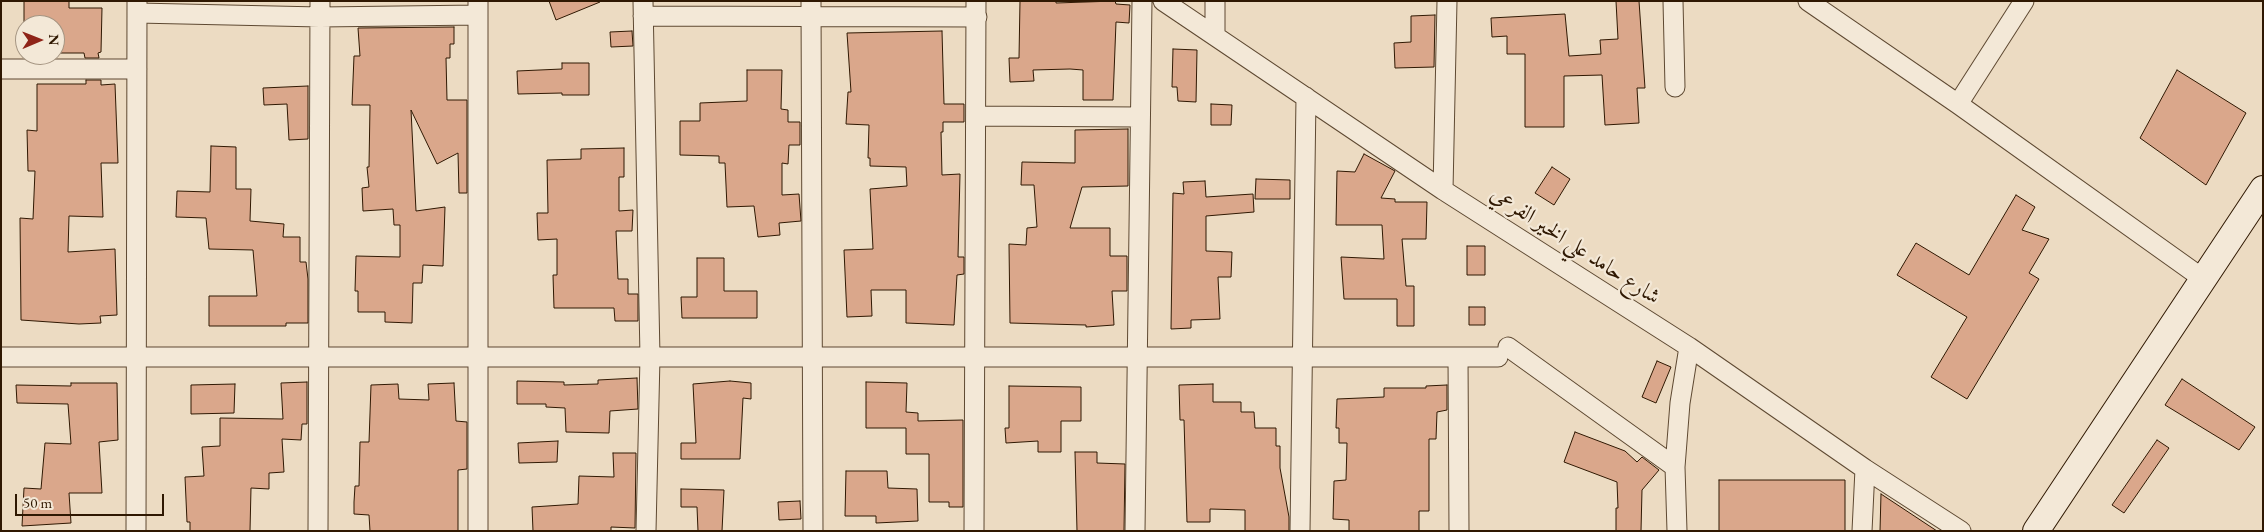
<!DOCTYPE html>
<meta charset="utf-8">
<style>
body{margin:0}
#map{position:relative;width:2264px;height:532px;overflow:hidden;background:#ecdbc2;font-family:"EB Garamond",serif}
canvas{display:block}
.frame{position:absolute;inset:0;border:2px solid #2f1802;pointer-events:none}
.north{position:absolute;left:15px;top:15px;width:50px;height:50px;box-sizing:border-box;background:#f3e8d7;border:1px solid #a59582;border-radius:50%;rotate:89deg;font-size:14px;font-weight:700;line-height:20px;text-align:center;color:#2f1802}
.north::after{content:'';display:block;margin:auto;width:18px;height:22px;background:#8f2418;clip-path:polygon(50% 0,100% 100%,50% 72%,0 100%)}
.scale{position:absolute;left:15px;top:494px;width:149px;height:22px;box-sizing:border-box;border:2px solid #2f1802;border-top:0;padding-left:6px;font-size:15px;line-height:18px;white-space:nowrap;color:#2f1802;-webkit-text-stroke:4px #f3e8d7;paint-order:stroke}
</style>
<div id="map">
<canvas width="2264" height="532"></canvas>
<div class="frame"></div>
<div class="north">N</div>
<div class="scale">50 m</div>
</div>
<script>
const g = document.querySelector('canvas').getContext('2d');
g.lineJoin = 'round';
function fill(path, color) { g.fillStyle = color; g.fill(path, 'evenodd'); }
const toPath = rows => new Path2D(rows.map(r => 'M' + r).join(''));
function trace(path, color, width, dash) { g.strokeStyle = color; g.lineWidth = width; g.lineCap = dash ? 'butt' : 'round'; g.setLineDash(dash || []); g.stroke(path); }
function drawText(font, color, halo, rows, align = 'center') {
  g.font = font + ' "EB Garamond",Amiri,serif'; g.lineWidth = 4.5; g.setLineDash([]); g.textBaseline = 'middle'; g.strokeStyle = halo; g.fillStyle = color; for (const [text, x, y, turn = 0] of rows) {
    g.save(); g.translate(x, y); g.rotate((+turn || 0) * Math.PI / 180); g.textAlign = isNaN(turn) ? turn : align; if (halo) g.strokeText(text, 0, 0); g.fillText(text, 0, 0); g.restore();
  }
}
const building = toPath([
 [24,1,69,1,69,8,102,8,101,52,98,53,99,58,85,58,84,53,55,53,55,25,24,25,24,1],
 [549,1,600,1,600,2,556,20,549,1],
 [1020,1,1056,1,1056,3,1115,1,1116,4,1130,5,1129,23,1116,22,1113,100,1083,100,1083,70,1070,69,1033,70,1034,81,1010,82,1009,58,1019,58,1020,1],
 [1616,1,1639,1,1645,88,1637,88,1639,123,1605,125,1602,75,1564,76,1564,127,1525,127,1525,54,1507,54,1507,36,1492,37,1491,18,1565,14,1569,56,1601,54,1600,40,1618,39,1616,1],
 [1435,15,1434,67,1395,68,1394,43,1411,42,1411,16,1435,15],
 [454,27,454,44,450,44,450,58,446,58,447,100,467,100,467,193,459,193,458,153,437,164,411,110,416,211,445,207,443,266,423,265,422,283,413,283,412,323,385,322,385,312,358,312,358,291,355,291,356,256,400,257,400,225,394,225,393,209,363,211,362,188,369,187,367,167,369,167,370,105,352,105,354,56,360,56,358,28,454,27],
 [632,31,633,46,611,47,610,32,632,31],
 [942,31,944,104,964,104,964,122,943,122,943,132,941,132,942,175,960,174,958,257,964,257,964,274,957,275,954,325,906,323,906,290,871,290,872,316,847,317,844,250,873,249,870,189,907,186,906,167,870,166,870,158,868,158,869,125,846,124,848,92,851,92,847,33,942,31],
 [1173,49,1197,50,1196,102,1178,101,1177,87,1172,87,1173,49],
 [562,63,589,63,589,95,562,95,562,93,518,94,517,71,562,69,562,63],
 [747,70,782,70,781,109,788,110,788,122,800,122,800,145,789,145,788,164,782,163,782,195,799,194,801,221,779,223,780,235,758,237,754,206,727,207,725,163,719,163,719,156,680,155,680,121,700,121,700,103,747,101,747,70],
 [2177,70,2246,113,2206,185,2140,138,2177,70],
 [86,80,101,80,101,85,115,84,118,163,101,163,103,217,69,216,68,252,115,249,117,315,100,316,101,323,79,324,21,320,20,218,33,219,35,171,28,171,27,130,37,131,37,84,86,84,86,80],
 [308,86,308,139,289,140,287,104,264,105,263,88,308,86],
 [1211,104,1232,105,1231,125,1211,125,1211,104],
 [1128,129,1128,186,1082,187,1070,228,1110,228,1110,256,1127,256,1127,291,1112,291,1114,325,1086,327,1086,325,1010,323,1009,244,1026,245,1027,228,1037,227,1034,185,1021,185,1022,162,1075,163,1075,130,1128,129],
 [211,146,236,147,236,189,251,189,250,221,284,224,283,237,300,237,300,262,306,262,308,279,308,323,286,323,286,326,209,326,209,296,257,296,253,250,209,249,206,218,176,217,177,191,210,192,211,146],
 [624,148,624,177,619,177,619,211,633,210,632,231,616,231,618,279,628,279,628,294,638,294,638,321,615,321,614,308,554,308,553,275,557,275,557,239,538,240,537,213,548,213,547,160,581,159,581,149,624,148],
 [1364,154,1395,171,1381,198,1395,199,1395,202,1427,202,1426,239,1402,239,1406,286,1414,286,1414,326,1397,326,1397,299,1344,299,1341,257,1384,259,1382,225,1336,225,1337,171,1355,172,1364,154],
 [1552,167,1570,179,1554,205,1535,193,1552,167],
 [1256,179,1290,180,1290,199,1255,199,1256,179],
 [1205,181,1206,197,1253,194,1254,212,1206,216,1206,251,1232,252,1231,277,1218,277,1220,319,1191,320,1191,328,1171,329,1173,193,1184,194,1183,182,1205,181],
 [2016,195,2035,207,2022,230,2049,239,2029,273,2039,279,1967,399,1931,377,1967,317,1897,275,1916,243,1969,275,2016,195],
 [1467,246,1485,246,1485,275,1467,275,1467,246],
 [697,258,724,258,724,291,757,291,757,318,682,318,681,297,697,297,697,258],
 [1469,307,1485,307,1485,325,1469,325,1469,307],
 [1657,361,1671,367,1656,403,1642,397,1657,361],
 [637,378,638,409,610,411,609,433,566,432,565,408,546,407,546,404,517,404,517,381,564,382,564,385,598,384,598,380,637,378],
 [2182,379,2255,427,2239,450,2165,405,2182,379],
 [730,381,751,383,751,399,743,398,740,459,681,459,681,443,696,443,693,384,730,381],
 [307,382,307,424,302,424,301,440,282,439,284,472,269,473,269,489,251,488,250,531,190,531,190,522,187,522,185,477,204,476,202,447,220,446,220,418,283,419,281,383,307,382],
 [866,382,907,383,906,412,918,413,918,421,963,420,963,507,949,507,949,502,929,502,929,454,906,454,906,428,866,428,866,382],
 [71,383,117,383,118,440,99,442,102,493,69,493,71,523,22,526,24,488,41,489,45,443,71,444,68,404,17,403,16,385,71,386,71,383],
 [454,383,456,421,467,422,467,469,458,470,458,531,370,531,369,515,354,514,354,502,355,486,359,486,360,442,369,442,371,385,398,384,399,399,429,400,428,384,454,383],
 [235,384,234,413,191,414,191,385,235,384],
 [1213,384,1213,402,1241,402,1241,412,1254,412,1255,428,1276,428,1276,446,1280,446,1280,468,1289,517,1289,531,1245,531,1245,510,1210,509,1210,522,1187,522,1184,420,1180,420,1179,385,1213,384],
 [1447,385,1447,410,1437,412,1436,439,1429,439,1429,511,1419,511,1419,531,1349,531,1349,520,1333,519,1334,481,1346,480,1347,443,1339,443,1339,428,1336,428,1337,399,1384,397,1384,388,1426,388,1426,386,1447,385],
 [1009,386,1081,387,1081,421,1061,421,1061,452,1038,452,1038,441,1006,443,1005,428,1009,428,1009,386],
 [1575,432,1625,451,1637,462,1642,457,1659,470,1642,490,1641,531,1616,531,1616,508,1618,508,1617,482,1564,462,1575,432],
 [2157,440,2169,448,2124,513,2112,505,2157,440],
 [558,441,557,462,519,463,518,443,558,441],
 [1075,452,1097,452,1097,463,1125,464,1124,531,1077,531,1075,452],
 [613,453,636,453,635,528,611,527,611,531,533,531,532,507,578,504,579,476,614,477,613,453],
 [846,471,887,471,888,488,917,489,918,521,876,523,876,516,845,516,846,471],
 [1719,480,1845,480,1845,531,1719,531,1719,480],
 [681,489,724,490,722,531,698,531,697,507,681,507,681,489],
 [1881,494,1937,531,1880,531,1881,494],
 [800,501,801,519,779,520,778,502,800,501]
]);
fill(building, '#daa78b');
trace(building, '#2f1802', 1);
const minor = toPath([
 [643,1,650,357,646,531],
 [811,1,813,531],
 [1163,1,1443,190,1689,347,1865,469,1961,531],
 [1673,1,1675,87],
 [1808,1,1958,104,2202,278],
 [137,13,320,17,478,15],
 [643,16,977,17],
 [1215,36,1215,1],
 [1,69,137,69],
 [1958,104,2024,1],
 [976,116,1139,117],
 [1443,190,1447,1],
 [1508,347,1675,467],
 [1,357,1498,357],
 [1458,357,1459,531],
 [136,531,137,1],
 [318,531,320,1],
 [478,531,478,1],
 [974,531,976,1],
 [1135,531,1142,1],
 [1300,531,1306,97],
 [1677,531,1675,467,1680,403,1689,347],
 [1862,531,1865,469]
]);
const secondary = toPath([
 [2036,531,2263,189]
]);
trace(minor, '#5e4932', 21);
trace(secondary, '#2f1802', 28);
trace(minor, '#f3e8d7', 19);
trace(secondary, '#f3e8d7', 26);
drawText('22px', '#2f1802', '#f3e8d7', [
 ["شارع حامد علي الخير الفرعي",1575,246,33]
]);
</script>
